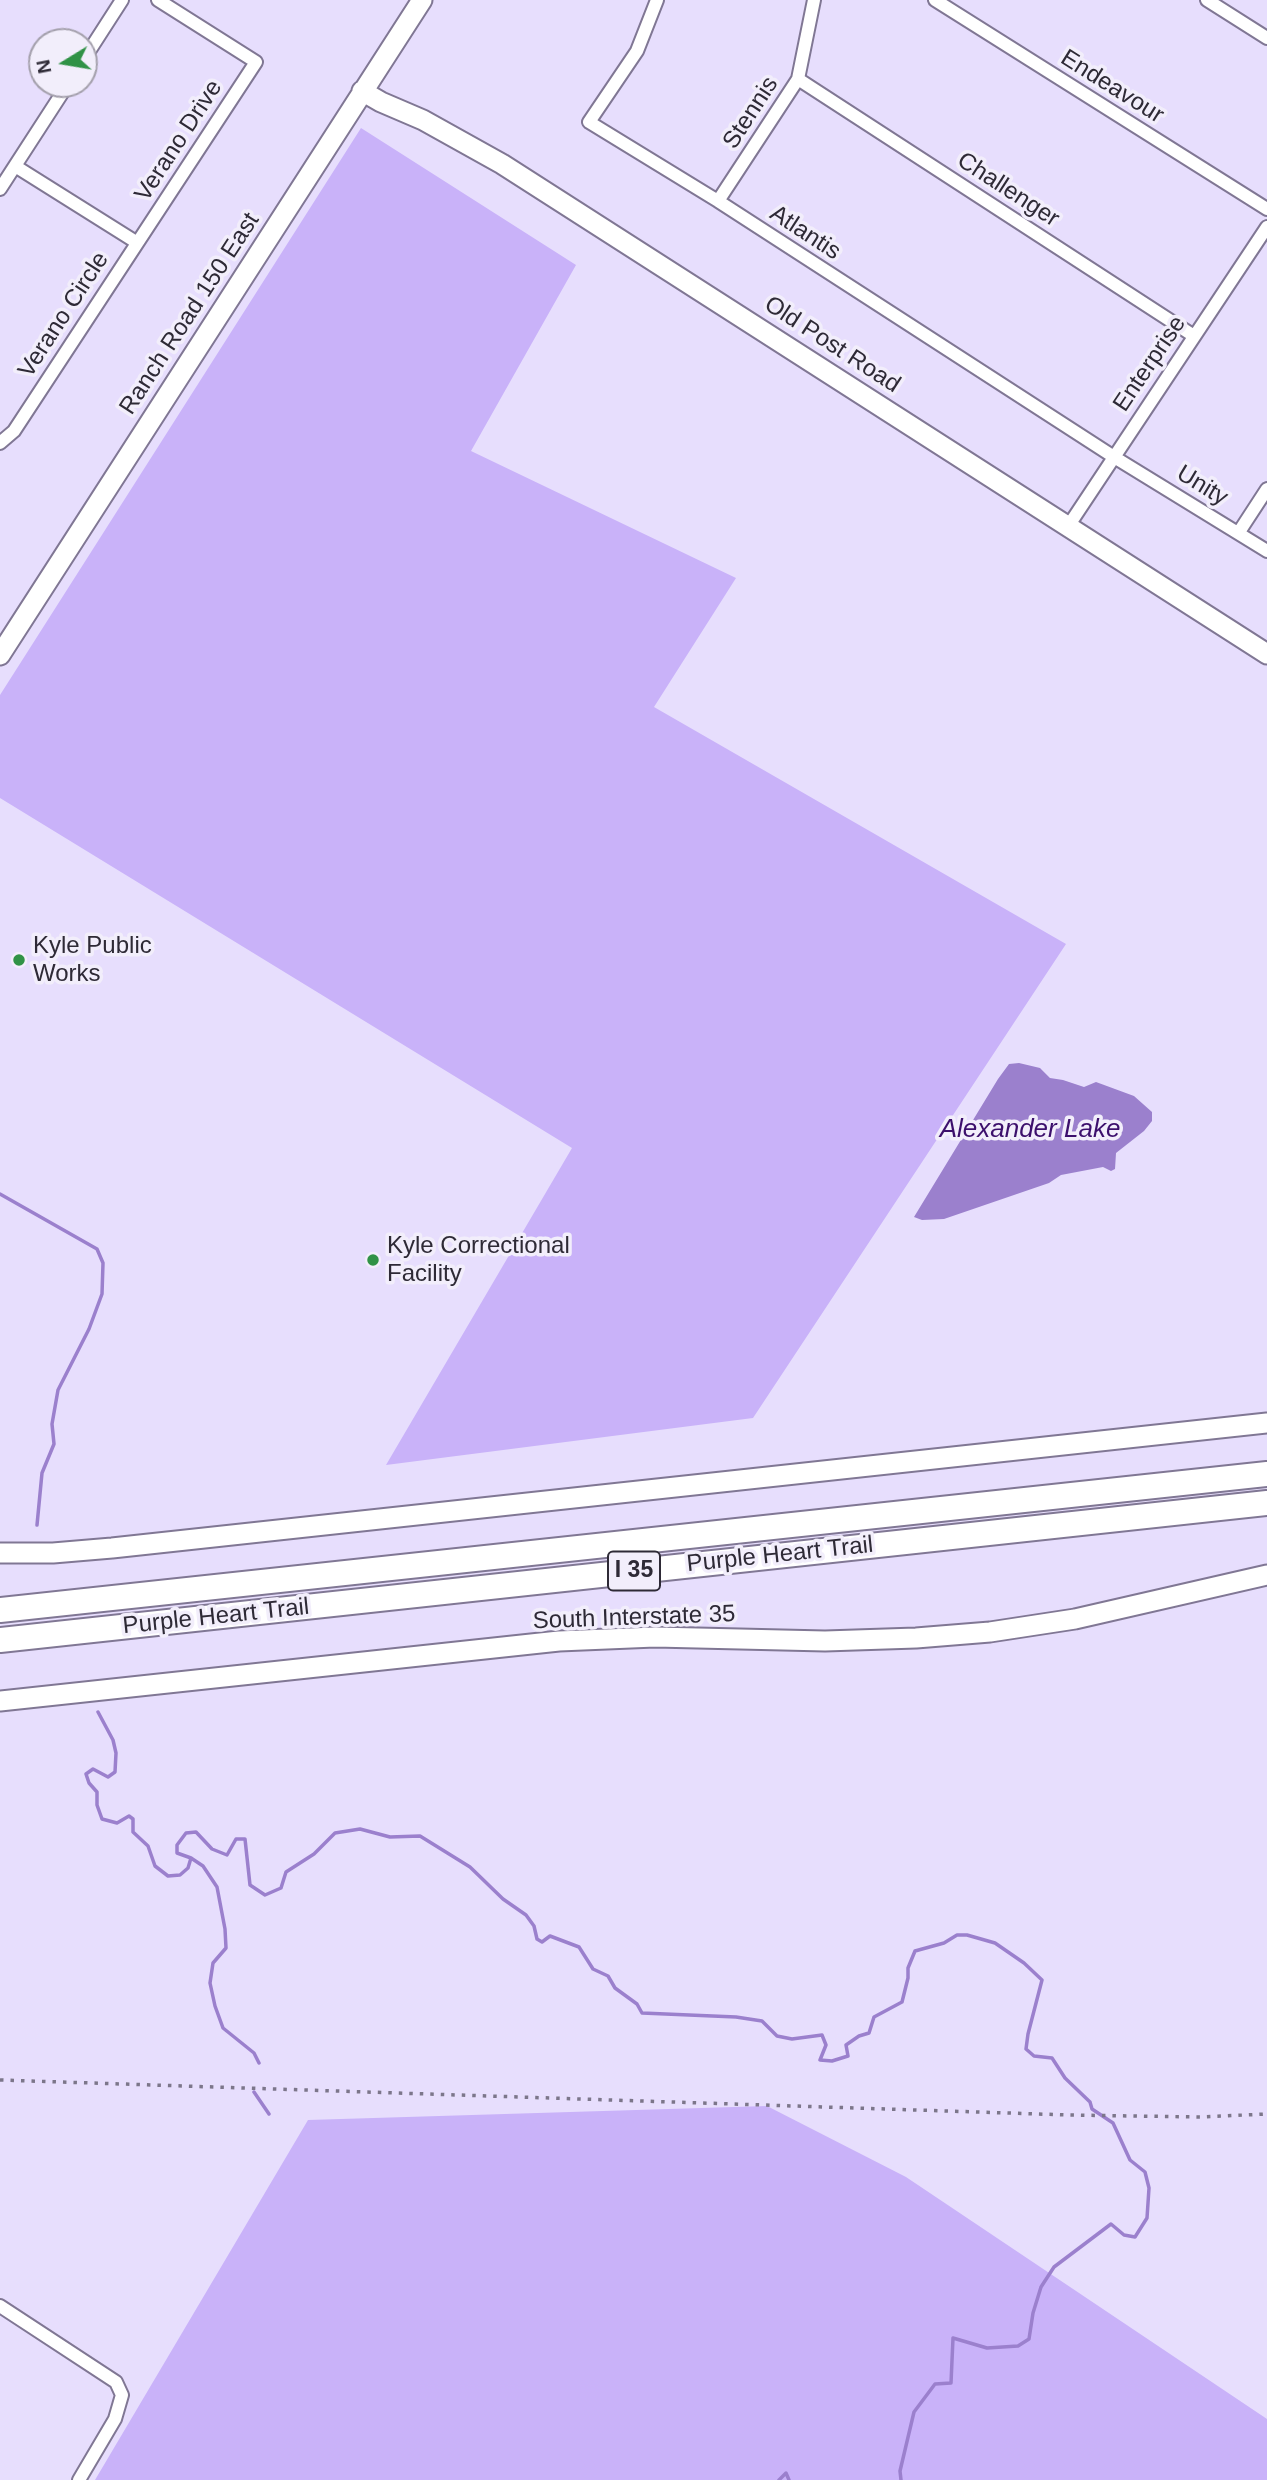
<!DOCTYPE html>
<style>
body{margin:0}
#map{position:relative;width:1267px;height:2480px;overflow:hidden;background:#e7defd;font-family:Arial,sans-serif}
canvas{display:block}
.north{position:absolute;left:28px;top:28px;width:70px;height:70px;box-sizing:border-box;background:#f2eefb;border:2px solid #a4a0ac;border-radius:50%;rotate:259deg;font-size:19px;font-weight:700;line-height:28px;text-align:center;color:#2e2a36}
.north::after{content:'';display:block;margin:auto;width:24px;height:32px;background:#309246;clip-path:polygon(50% 0,100% 100%,50% 72%,0 100%)}
</style>
<div id="map">
<canvas width="1267" height="2480"></canvas>
<div class="north">N</div>
</div>
<script>
const g = document.querySelector('canvas').getContext('2d');
g.lineJoin = 'round';
function fill(path, color) { g.fillStyle = color; g.fill(path, 'evenodd'); }
const toPath = rows => new Path2D(rows.map(r => 'M' + r).join(''));
function trace(path, color, width, dash) { g.strokeStyle = color; g.lineWidth = width; g.lineCap = dash ? 'butt' : 'round'; g.setLineDash(dash || []); g.stroke(path); }
function drawText(font, color, halo, rows, align = 'center') {
  g.font = font + ' Arial,sans-serif'; g.lineWidth = 7; g.setLineDash([]); g.textBaseline = 'middle'; g.strokeStyle = halo; g.fillStyle = color; for (const [text, x, y, turn = 0] of rows) {
    g.save(); g.translate(x, y); g.rotate((+turn || 0) * Math.PI / 180); g.textAlign = isNaN(turn) ? turn : align; if (halo) g.strokeText(text, 0, 0); g.fillText(text, 0, 0); g.restore();
  }
}
fill(toPath([
 [361,128,576,265,471,451,736,578,654,707,1066,944,753,1418,386,1465,572,1148,0,798,0,695],
 [767,2106,906,2177,1267,2419,1267,2480,95,2480,308,2120]
]), '#c9b2f9');
fill(toPath([
 [1019,1063,1040,1068,1050,1078,1063,1080,1084,1087,1096,1082,1134,1096,1152,1112,1152,1121,1144,1131,1116,1153,1115,1169,1111,1171,1103,1167,1061,1175,1049,1183,944,1219,922,1220,914,1217,998,1079,1009,1064]
]), '#9b80cd');
trace(toPath([
 [0,1194,97,1249,103,1263,102,1294,89,1329,58,1390,52,1424,54,1444,42,1473,37,1525],
 [98,1712,113,1740,116,1753,115,1772,108,1777,93,1769,86,1774,89,1783,97,1792,97,1805,102,1819,117,1823,129,1816,133,1819,133,1832,148,1846,155,1866,168,1876,180,1875,188,1868,191,1858,203,1866,217,1887,225,1929,226,1948,213,1963,210,1983,215,2006,223,2028,254,2053,259,2063],
 [191,1858,177,1853,177,1845,186,1833,196,1832,212,1849,227,1855,236,1839,245,1839,250,1885,265,1895,281,1888,286,1872,314,1854,335,1833,360,1829,390,1837,420,1836,470,1867,503,1899,526,1915,534,1926,537,1939,542,1942,550,1936,579,1947,593,1969,608,1976,615,1988,637,2004,642,2013,736,2017,762,2021,777,2036,792,2039,822,2035,826,2045,820,2060,832,2061,848,2056,846,2045,859,2036,869,2033,874,2017,902,2002,908,1978,908,1968,915,1951,944,1943,957,1935,967,1935,995,1943,1024,1963,1042,1980,1028,2034,1026,2049,1034,2056,1052,2058,1065,2078,1090,2102,1092,2109,1113,2123,1130,2160,1145,2172,1149,2188,1147,2218,1135,2237,1124,2235,1111,2224,1054,2267,1041,2287,1033,2313,1029,2339,1018,2346,987,2348,953,2338,951,2383,935,2384,914,2412,900,2471,901,2480],
 [254,2092,269,2114],
 [779,2480,786,2473,789,2480]
]), '#9b80cd', 3.5);
const street = toPath([
 [657,0,637,51,589,122,718,201,1114,457,1267,551],
 [935,0,1267,209],
 [1207,0,1267,38],
 [84,59,122,0],
 [798,79,1194,336],
 [15,166,136,242],
 [0,189,68,84],
 [718,201,798,79,814,0],
 [0,443,14,431,256,62,158,0],
 [1069,525,1267,227],
 [1239,532,1267,489],
 [0,2306,116,2382,122,2395,115,2419,79,2480]
]);
const secondary = toPath([
 [362,91,381,102,423,120,502,164,1267,654],
 [0,655,422,0],
 [0,1553,53,1553,112,1548,1267,1423],
 [0,1701,559,1641,655,1637,825,1641,916,1638,990,1632,1075,1619,1267,1575]
]);
const highway = toPath([
 [0,1610,1267,1474],
 [0,1640,1267,1503]
]);
trace(street, '#807794', 16);
trace(secondary, '#807794', 23);
trace(highway, '#807794', 28);
trace(street, '#fff', 12);
trace(secondary, '#fff', 19);
trace(highway, '#fff', 24);
trace(toPath([
 [0,2080,1069,2115,1200,2117,1267,2114]
]), '#7c768a', 3.5, [3.5, 7]);
for (const [x, y, r, color] of [
 [19,960,7,"#309246"],
 [373,1260,7,"#309246"]
]) { const dot = new Path2D(); dot.arc(x, y, r, 0, 2 * Math.PI); g.fillStyle = color; g.fill(dot); trace(dot, '#f2eefb', 2.5); }
for (const [x, y, w] of [
 [634,1571,52]
]) { const box = new Path2D(); box.roundRect(x - w / 2, y - 19.5, w, 39, 5); g.fillStyle = '#f2eefb'; g.fill(box); trace(box, '#2e2a36', 2); }
drawText('bold 23px', '#2e2a36', null, [
 ["I 35",634,1571]
]);
drawText('24px', '#2e2a36', '#f2eefb', [
 ["Endeavour",1112,87,32],
 ["Stennis",751,113,-57],
 ["Verano Drive",179,141,-57],
 ["Challenger",1008,190,33],
 ["Atlantis",805,233,33],
 ["Ranch Road 150 East",190,314,-57],
 ["Verano Circle",64,315,-57],
 ["Old Post Road",832,345,33],
 ["Enterprise",1150,364,-56],
 ["Unity",1202,486,31],
 ["Purple Heart Trail",780,1555,-6],
 ["Purple Heart Trail",216,1617,-6],
 ["South Interstate 35",634,1618,-2]
]);
drawText('24px', '#2e2a36', '#f2eefb', [
 ["Kyle Public",33,946],
 ["Works",33,974],
 ["Kyle Correctional",387,1246],
 ["Facility",387,1274]
], 'left');
drawText('italic 26px', '#3c0f6c', '#f2eefb', [
 ["Alexander Lake",1030,1130]
]);
</script>
